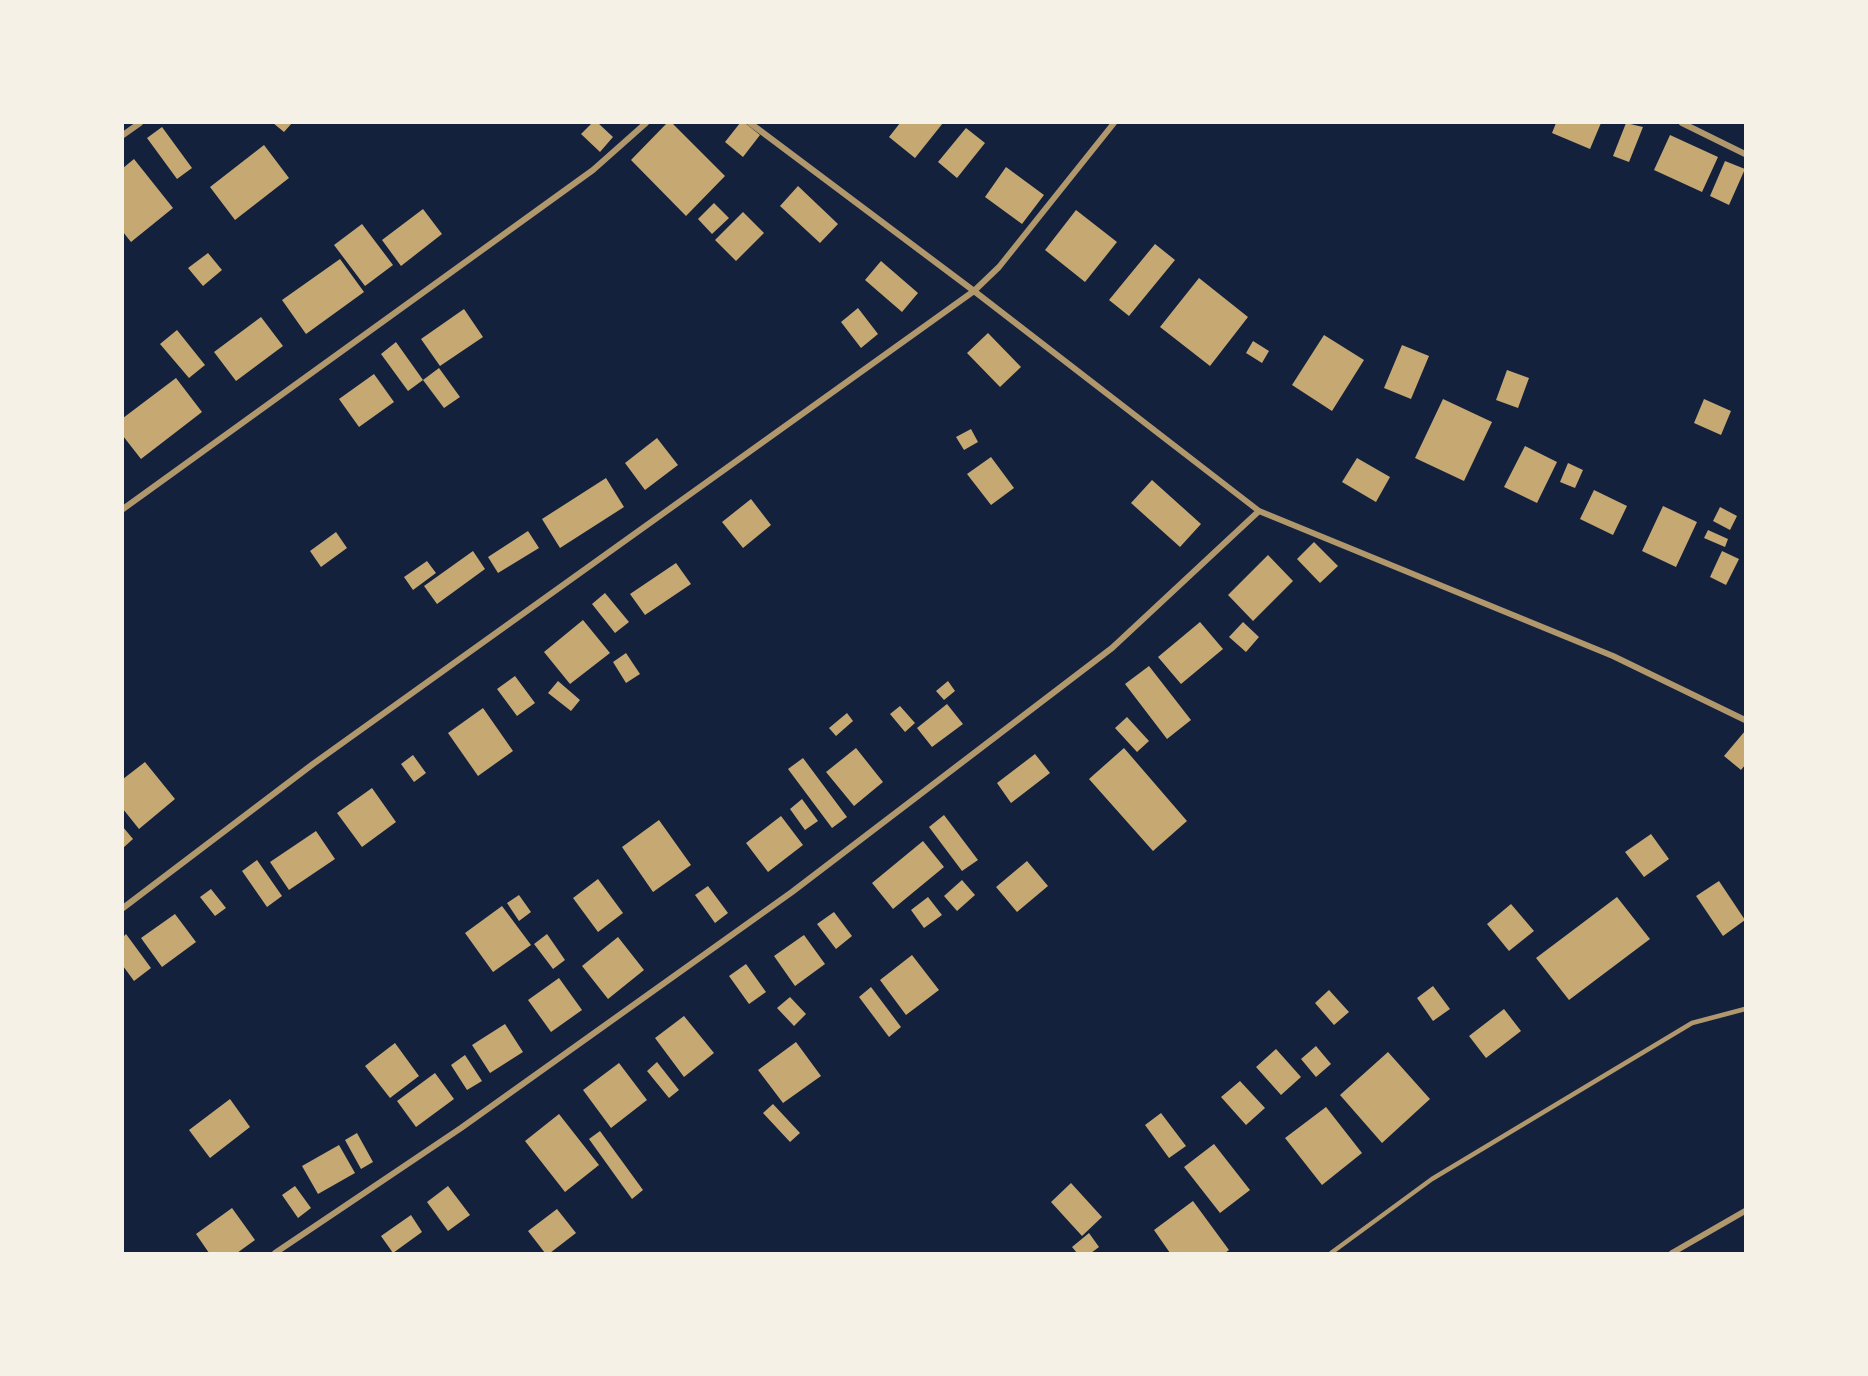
<!DOCTYPE html>
<style>
body{margin:0}
#map{position:relative;width:1868px;height:1376px;overflow:hidden;background:#14213d;font-family:Commissioner,sans-serif}
canvas{display:block}
.frame{position:absolute;inset:0;border:124px solid #f6f1e7;pointer-events:none}
</style>
<div id="map">
<canvas width="1868" height="1376"></canvas>
<div class="frame"></div>
</div>
<script>
const g = document.querySelector('canvas').getContext('2d');
g.lineJoin = 'round';
function fill(path, color) { g.fillStyle = color; g.fill(path, 'evenodd'); }
const toPath = rows => new Path2D(rows.map(r => 'M' + r).join(''));
function trace(path, color, width, dash) { g.strokeStyle = color; g.lineWidth = width; g.lineCap = dash ? 'butt' : 'round'; g.setLineDash(dash || []); g.stroke(path); }
fill(toPath([
 [273,123,292,123,284,132],
 [592,123,598,123,613,137,600,152,581,134],
 [667,123,672,123,725,176,686,216,631,160],
 [740,123,745,123,760,135,743,157,725,142],
 [900,123,943,123,915,158,889,137],
 [1556,123,1601,123,1590,149,1552,133],
 [1626,123,1643,127,1629,162,1613,156],
 [162,127,192,168,177,179,147,138],
 [966,128,985,143,957,178,938,162],
 [1670,135,1718,157,1702,192,1654,170],
 [264,145,289,178,235,220,210,187],
 [134,159,173,208,131,242,123,232,123,168],
 [1725,161,1745,169,1729,205,1710,196],
 [1006,167,1044,195,1022,224,985,197],
 [798,186,838,224,820,243,780,206],
 [714,203,729,218,712,234,698,219],
 [423,209,442,234,401,266,382,240],
 [1076,210,1117,242,1085,282,1045,250],
 [743,212,764,233,736,261,715,240],
 [362,224,393,265,365,286,334,245],
 [1155,244,1175,260,1129,316,1109,300],
 [208,253,222,270,203,286,188,268],
 [340,259,364,292,306,334,282,300],
 [881,261,918,293,902,312,865,280],
 [1199,278,1248,317,1210,366,1160,327],
 [858,308,878,334,861,348,841,322],
 [464,309,483,337,440,366,421,339],
 [261,317,283,346,236,381,214,352],
 [177,330,205,365,189,378,160,344],
 [988,333,1021,367,1000,387,967,353],
 [1324,335,1364,360,1332,411,1292,385],
 [1253,341,1269,351,1262,363,1246,353],
 [396,342,423,380,408,391,381,354],
 [1402,345,1429,356,1411,399,1384,388],
 [439,368,460,397,444,408,423,380],
 [1507,370,1529,378,1518,408,1496,400],
 [374,374,394,402,359,427,339,399],
 [176,378,202,412,141,459,123,436,123,418],
 [1443,399,1492,422,1464,481,1415,458],
 [1704,399,1731,411,1721,435,1694,423],
 [971,429,978,442,964,450,956,437],
 [657,438,678,465,645,490,625,463],
 [1525,446,1557,462,1537,503,1504,487],
 [991,457,1014,488,991,505,967,474],
 [1357,458,1390,477,1376,502,1342,482],
 [1568,463,1583,470,1575,488,1560,482],
 [606,478,624,507,560,548,542,519],
 [1152,480,1201,524,1180,547,1131,503],
 [1594,490,1627,506,1613,535,1580,519],
 [751,499,771,525,743,548,722,522],
 [1663,506,1697,522,1676,567,1642,551],
 [1720,507,1737,516,1730,530,1713,521],
 [1708,530,1728,539,1725,547,1704,538],
 [528,531,539,548,498,573,488,557],
 [336,532,347,548,321,567,310,551],
 [1314,542,1338,566,1320,583,1297,559],
 [473,551,485,569,437,604,424,586],
 [1722,551,1739,559,1726,585,1710,577],
 [1268,555,1293,581,1253,621,1228,595],
 [427,561,436,573,413,590,404,577],
 [676,563,691,584,645,615,630,594],
 [605,593,629,622,615,633,592,604],
 [583,620,610,653,570,684,544,652],
 [1200,622,1223,649,1181,684,1158,657],
 [1243,622,1259,637,1246,652,1229,637],
 [626,653,640,674,626,683,613,662],
 [1149,666,1191,720,1167,739,1125,684],
 [515,676,535,703,517,716,497,689],
 [558,681,580,700,571,711,548,693],
 [948,681,955,691,944,700,936,691],
 [947,704,963,724,932,747,917,728],
 [900,706,915,723,905,732,890,714],
 [483,708,513,751,478,776,448,733],
 [847,713,853,721,836,736,829,728],
 [1127,717,1149,741,1137,752,1115,728],
 [1745,731,1745,765,1741,770,1724,756],
 [856,748,883,782,854,806,826,772],
 [1124,748,1187,821,1153,851,1089,779],
 [1035,754,1050,773,1011,803,997,783],
 [413,755,426,773,414,782,401,764],
 [803,758,847,817,832,828,788,769],
 [145,762,175,799,139,829,123,809,123,779],
 [372,788,396,822,362,847,337,813],
 [802,799,818,821,805,830,790,809],
 [944,815,978,860,962,871,929,827],
 [781,816,803,845,768,872,746,843],
 [659,820,691,865,653,892,622,847],
 [123,827,133,839,123,848],
 [316,831,335,859,289,890,270,862],
 [1651,834,1669,859,1644,877,1625,852],
 [923,841,944,867,893,909,872,883],
 [257,860,282,896,267,907,242,871],
 [1027,861,1048,886,1017,912,996,887],
 [598,879,623,913,598,932,573,898],
 [962,880,975,895,957,911,944,896],
 [1719,881,1745,920,1723,936,1696,896],
 [708,886,728,913,715,923,695,895],
 [211,889,226,908,215,916,200,897],
 [519,895,531,912,519,921,507,903],
 [928,897,942,915,924,928,911,910],
 [1617,897,1650,939,1569,1000,1536,958],
 [1511,904,1534,931,1509,951,1487,924],
 [502,906,531,945,493,972,465,933],
 [834,912,852,936,836,949,817,924],
 [175,914,196,942,162,967,141,938],
 [126,934,151,968,134,981,123,966,123,937],
 [547,934,565,960,553,969,534,944],
 [804,935,825,964,795,986,774,956],
 [618,937,644,970,608,999,582,966],
 [912,955,939,990,906,1015,880,980],
 [746,964,766,992,749,1004,729,976],
 [559,978,582,1010,551,1032,528,1000],
 [1433,986,1450,1009,1433,1021,1417,998],
 [871,987,901,1027,889,1037,859,997],
 [1329,990,1349,1012,1334,1025,1315,1003],
 [790,997,806,1014,794,1026,777,1008],
 [1504,1009,1521,1031,1486,1058,1469,1036],
 [684,1016,714,1053,684,1077,655,1038],
 [505,1024,523,1052,490,1073,472,1045],
 [796,1042,821,1076,783,1103,758,1070],
 [395,1043,419,1076,390,1098,365,1066],
 [1316,1046,1331,1064,1316,1077,1301,1059],
 [1276,1049,1301,1077,1281,1095,1256,1067],
 [1388,1052,1430,1099,1382,1143,1340,1095],
 [465,1055,482,1081,467,1090,451,1065],
 [657,1062,679,1090,669,1098,647,1071],
 [619,1063,647,1100,611,1128,583,1090],
 [435,1073,454,1099,416,1127,397,1101],
 [1240,1081,1265,1108,1246,1125,1221,1097],
 [230,1099,250,1127,210,1158,189,1130],
 [773,1104,800,1133,790,1142,763,1113],
 [1326,1107,1362,1153,1322,1185,1285,1138],
 [1161,1113,1186,1146,1169,1158,1145,1125],
 [559,1114,599,1165,565,1192,525,1141],
 [600,1131,643,1190,632,1199,589,1139],
 [357,1133,373,1162,361,1169,345,1140],
 [1214,1144,1250,1190,1220,1213,1184,1167],
 [339,1145,355,1173,318,1194,302,1166],
 [1071,1183,1102,1217,1082,1236,1051,1202],
 [295,1186,311,1208,298,1218,282,1195],
 [448,1186,470,1215,448,1231,427,1202],
 [1193,1201,1229,1250,1225,1253,1170,1253,1154,1230],
 [232,1208,255,1240,237,1253,209,1253,196,1234],
 [557,1209,576,1233,550,1253,545,1253,528,1231],
 [411,1215,422,1232,393,1253,381,1236],
 [1089,1233,1099,1247,1091,1253,1077,1253,1072,1247]
]), '#c6a872');
trace(toPath([
 [1331,1253,1432,1179,1692,1023,1745,1009]
]), '#b1986c', 4.5);
trace(toPath([
 [750,123,974,291,1259,511,1613,656,1745,720],
 [1682,123,1745,154],
 [123,135,140,123],
 [123,509,593,170,646,123],
 [123,908,313,764,974,291,999,267,1114,123],
 [275,1253,461,1128,792,892,1112,648,1259,511],
 [1672,1253,1745,1211]
]), '#b1986c', 6);
</script>
